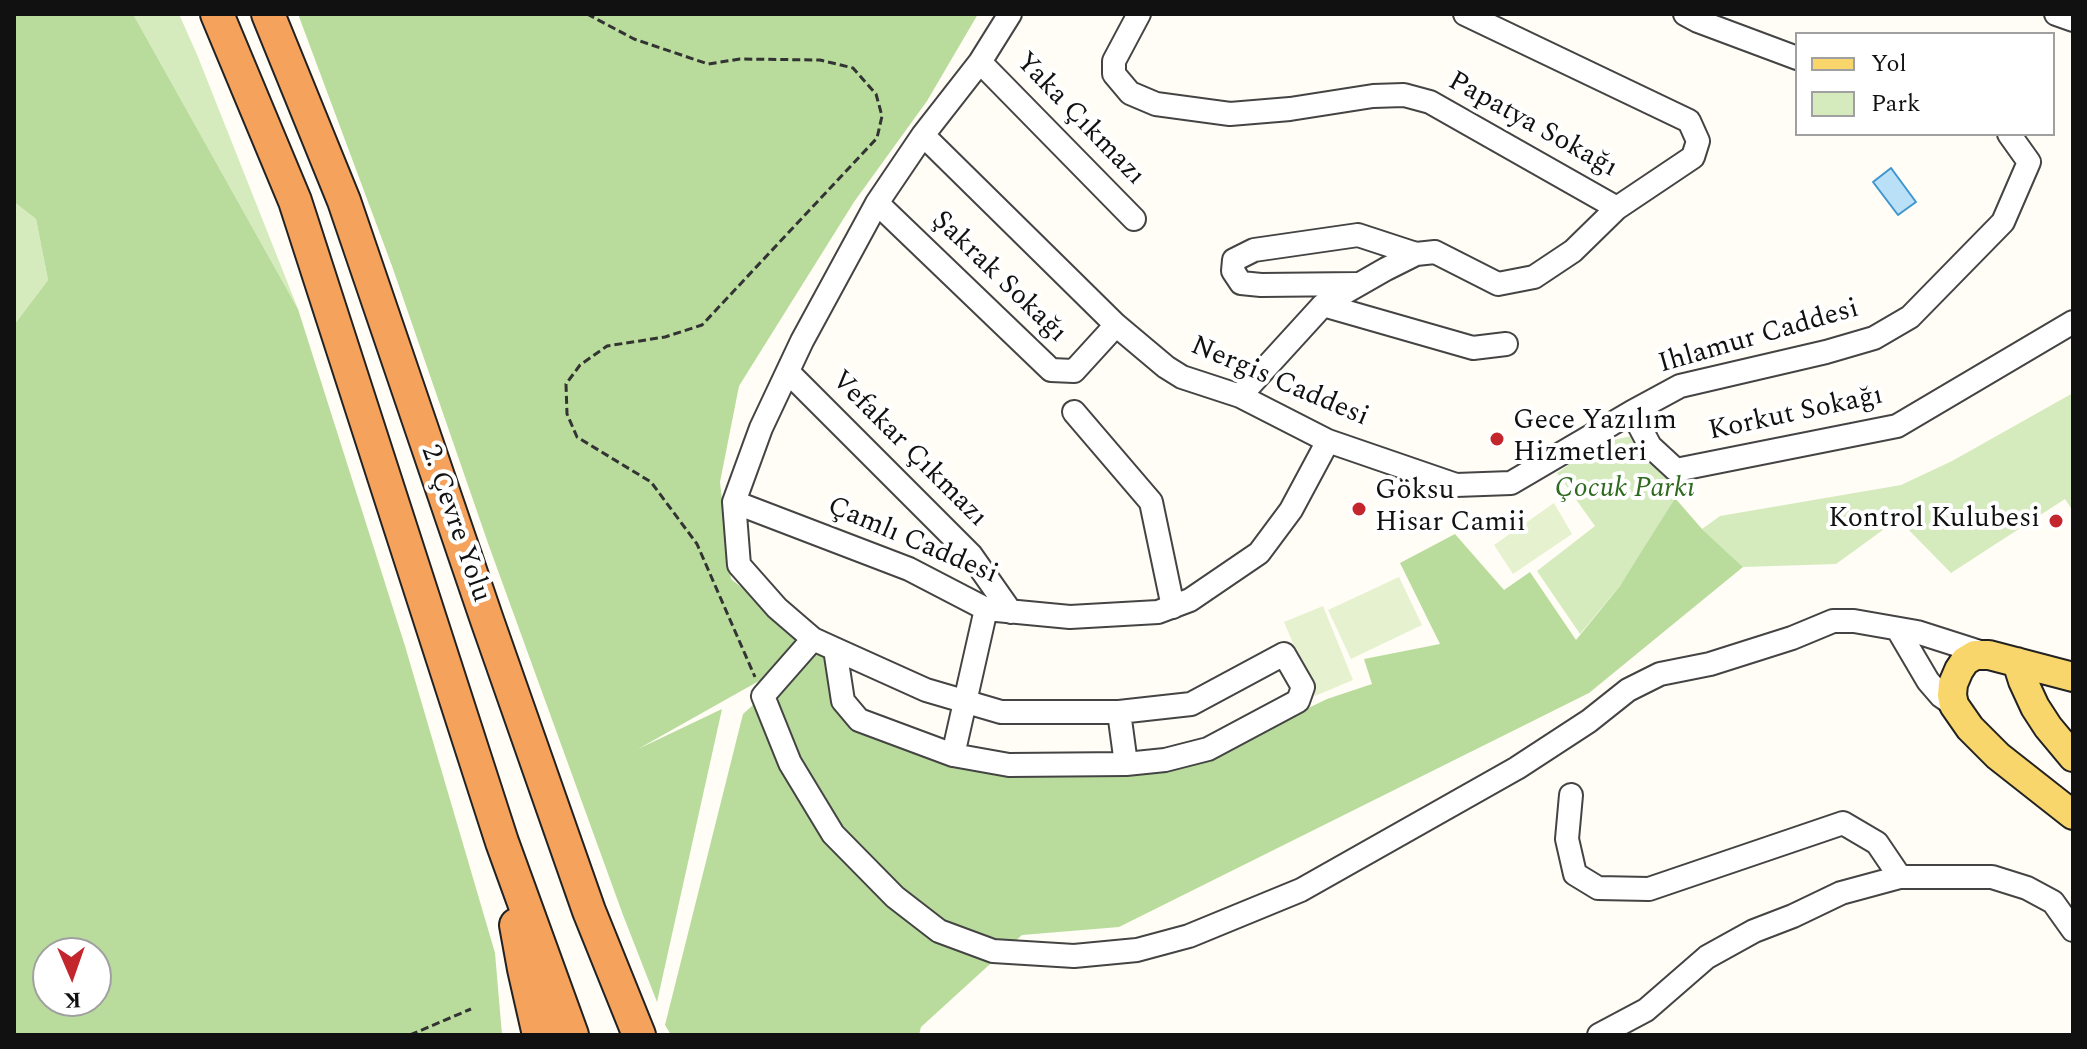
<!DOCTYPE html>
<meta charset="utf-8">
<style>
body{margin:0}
#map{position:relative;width:2087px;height:1049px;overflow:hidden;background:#fffdf5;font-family:Spectral,serif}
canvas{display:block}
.frame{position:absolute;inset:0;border:16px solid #111;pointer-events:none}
.legend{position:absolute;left:1795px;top:32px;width:260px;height:104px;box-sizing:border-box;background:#fff;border:2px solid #a0a0a0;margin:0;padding:10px 14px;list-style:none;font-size:24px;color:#111}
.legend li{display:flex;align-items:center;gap:16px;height:40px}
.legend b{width:40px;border:2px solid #a0a0a0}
.north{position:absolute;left:32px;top:937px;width:80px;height:80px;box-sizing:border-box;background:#fff;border:2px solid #a0a0a0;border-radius:50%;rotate:178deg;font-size:22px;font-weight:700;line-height:32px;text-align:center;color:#111}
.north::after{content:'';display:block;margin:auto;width:28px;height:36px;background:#c4262e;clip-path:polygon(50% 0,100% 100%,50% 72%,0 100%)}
</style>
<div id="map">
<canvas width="2087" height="1049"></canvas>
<div class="frame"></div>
<ul class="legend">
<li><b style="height:10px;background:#f9d66b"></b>Yol</li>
<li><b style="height:22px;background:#d5ebbd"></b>Park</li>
</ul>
<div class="north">K</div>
</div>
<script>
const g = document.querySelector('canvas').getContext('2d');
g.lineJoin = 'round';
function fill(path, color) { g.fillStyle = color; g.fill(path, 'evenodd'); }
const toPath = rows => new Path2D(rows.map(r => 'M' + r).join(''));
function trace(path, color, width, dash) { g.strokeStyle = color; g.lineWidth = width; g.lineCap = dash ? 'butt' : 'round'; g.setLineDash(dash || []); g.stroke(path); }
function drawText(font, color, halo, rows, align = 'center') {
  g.font = font + ' Spectral,serif'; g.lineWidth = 8; g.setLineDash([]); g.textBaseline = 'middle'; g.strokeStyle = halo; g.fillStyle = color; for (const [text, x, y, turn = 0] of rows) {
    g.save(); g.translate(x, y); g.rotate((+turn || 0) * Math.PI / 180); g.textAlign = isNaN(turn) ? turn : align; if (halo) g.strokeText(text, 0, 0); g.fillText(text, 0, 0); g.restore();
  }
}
fill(toPath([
 [133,14,179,14,198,57,298,309],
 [14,202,36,219,48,280,14,325],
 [2073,393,2073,511,2065,499,1951,573,1898,519,1836,564,1743,567,1702,529,1720,516,1901,485,1952,461],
 [1636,435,1676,476,1675,498,1624,581,1580,634,1537,571,1595,526,1557,473,1600,443]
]), '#d5ebbd');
fill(toPath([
 [14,14,133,14,298,309,405,646,495,953,502,1035,14,1035,14,325,48,280,36,219,14,202],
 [48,953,96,953,96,1001,48,1001],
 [298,14,978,14,927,101,854,202,739,386,720,482,731,579,818,647,833,650,838,703,1017,771,1137,775,1197,762,1327,699,1372,684,1364,659,1440,644,1400,563,1455,534,1504,590,1530,572,1576,640,1620,586,1675,498,1702,529,1743,567,1589,693,1119,927,1022,935,921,1027,919,1035,671,1035,665,1025,743,714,814,650,638,749,722,709,657,1002,623,915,489,546,392,266]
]), '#b9dc9c');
fill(toPath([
 [1554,503,1572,534,1513,574,1494,545],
 [1399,577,1422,625,1351,659,1328,610],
 [1323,606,1353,680,1315,696,1284,622]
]), '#e6f2cf');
const water = toPath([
 [1891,168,1916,202,1898,215,1873,182,1891,168]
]);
fill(water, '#b9e0f7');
trace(water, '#3f96cf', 2);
const minor = toPath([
 [1139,14,1114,61,1114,74,1130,93,1156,104,1230,114,1290,109,1373,96,1404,95,1430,102,1617,208],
 [1685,14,1698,21,1797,58],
 [2056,14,2073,20],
 [980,62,1134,219],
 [923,135,1116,325,1166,367,1182,377,1240,396,1328,441,1456,485,1511,483,1632,412,1680,386,1826,352,1874,338,1910,317,2003,222,2029,162,2009,134],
 [877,203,1051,370,1074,371,1116,325],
 [1357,284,1261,285,1241,283,1233,271,1234,260,1254,250,1358,235,1416,254],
 [1323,305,1473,348,1506,344],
 [788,372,971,555,1011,612],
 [1240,396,1323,305,1386,269,1416,254,1435,252,1498,284,1534,277,1573,251,1617,208,1693,157,1698,141,1689,121,1465,14],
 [1074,412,1151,502,1173,607],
 [1632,412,1650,446,1676,470,1897,426,2073,322],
 [734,502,909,569,986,609,1070,617,1158,612,1190,600,1259,553,1291,510,1328,441],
 [1898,630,1928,681,1941,696,1954,705],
 [813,639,763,696,790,763,833,834,895,897,939,931,993,951,1074,956,1137,950,1189,936,1301,890,1517,768,1589,721,1628,690,1660,674,1710,664,1792,638,1833,621,1854,621,1917,632,1989,655],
 [835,649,843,701,859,720,953,755,1009,765,1126,764,1165,760,1208,749,1298,701,1303,687,1284,654,1191,704,1119,712,1001,712,926,690,835,649,813,639,777,608,739,565,734,502,761,428,802,341,877,203,923,135,980,62,1010,14],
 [1119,712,1126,764],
 [953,755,986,609],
 [1571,795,1567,839,1575,874,1598,888,1649,889,1843,823,1877,843,1900,877,1992,877,2027,888,2053,902,2073,930],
 [1599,1035,1646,1010,1707,957,1754,931,1793,916,1841,893,1900,877]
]);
const major = toPath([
 [2017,662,2023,681,2035,707,2048,727,2073,757],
 [2073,677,1989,655,1975,655,1965,661,1959,670,1953,684,1952,695,1954,705,1970,728,1998,756,2073,815]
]);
const highway = toPath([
 [217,14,295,201,502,842,572,1035],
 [268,14,344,201,487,620,589,911,639,1035],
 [516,925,524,969,539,1035]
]);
trace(minor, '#444', 26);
trace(major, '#222', 32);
trace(highway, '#222', 36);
trace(toPath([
 [587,14,634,39,708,64,740,59,820,60,853,68,876,94,882,116,877,138,702,325,665,337,607,346,580,365,566,384,567,414,577,437,651,482,697,544,755,677],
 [410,1035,471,1009]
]), '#333', 3, [8, 4]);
trace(minor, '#fff', 22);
trace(major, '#f9d66b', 28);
trace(highway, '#f5a25d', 32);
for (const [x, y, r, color] of [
 [1497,439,8,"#c4262e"],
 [1359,509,8,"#c4262e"],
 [2056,521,8,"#c4262e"]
]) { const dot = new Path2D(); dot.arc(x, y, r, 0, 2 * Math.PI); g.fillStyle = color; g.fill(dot); trace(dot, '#fff', 3); }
drawText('28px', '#111', '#fff', [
 ["Yaka Çıkmazı",1079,120,46],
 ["Papatya Sokağı",1532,126,29],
 ["Şakrak Sokağı",998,278,44],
 ["Ihlamur Caddesi",1759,338,-16],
 ["Nergis Caddesi",1279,383,23],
 ["Korkut Sokağı",1796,415,-12],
 ["Vefakar Çıkmazı",908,450,45],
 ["2. Çevre Yolu",454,524,71],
 ["Çamlı Caddesi",912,542,23]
]);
drawText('28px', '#111', '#fff', [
 ["Gece Yazılım",1513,423],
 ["Hizmetleri",1513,455],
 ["Göksu",1375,493],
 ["Hisar Camii",1375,525],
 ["Kontrol Kulubesi",2040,521,"right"]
], 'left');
drawText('italic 28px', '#2f6b1f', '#fff', [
 ["Çocuk Parkı",1625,491]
]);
</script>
